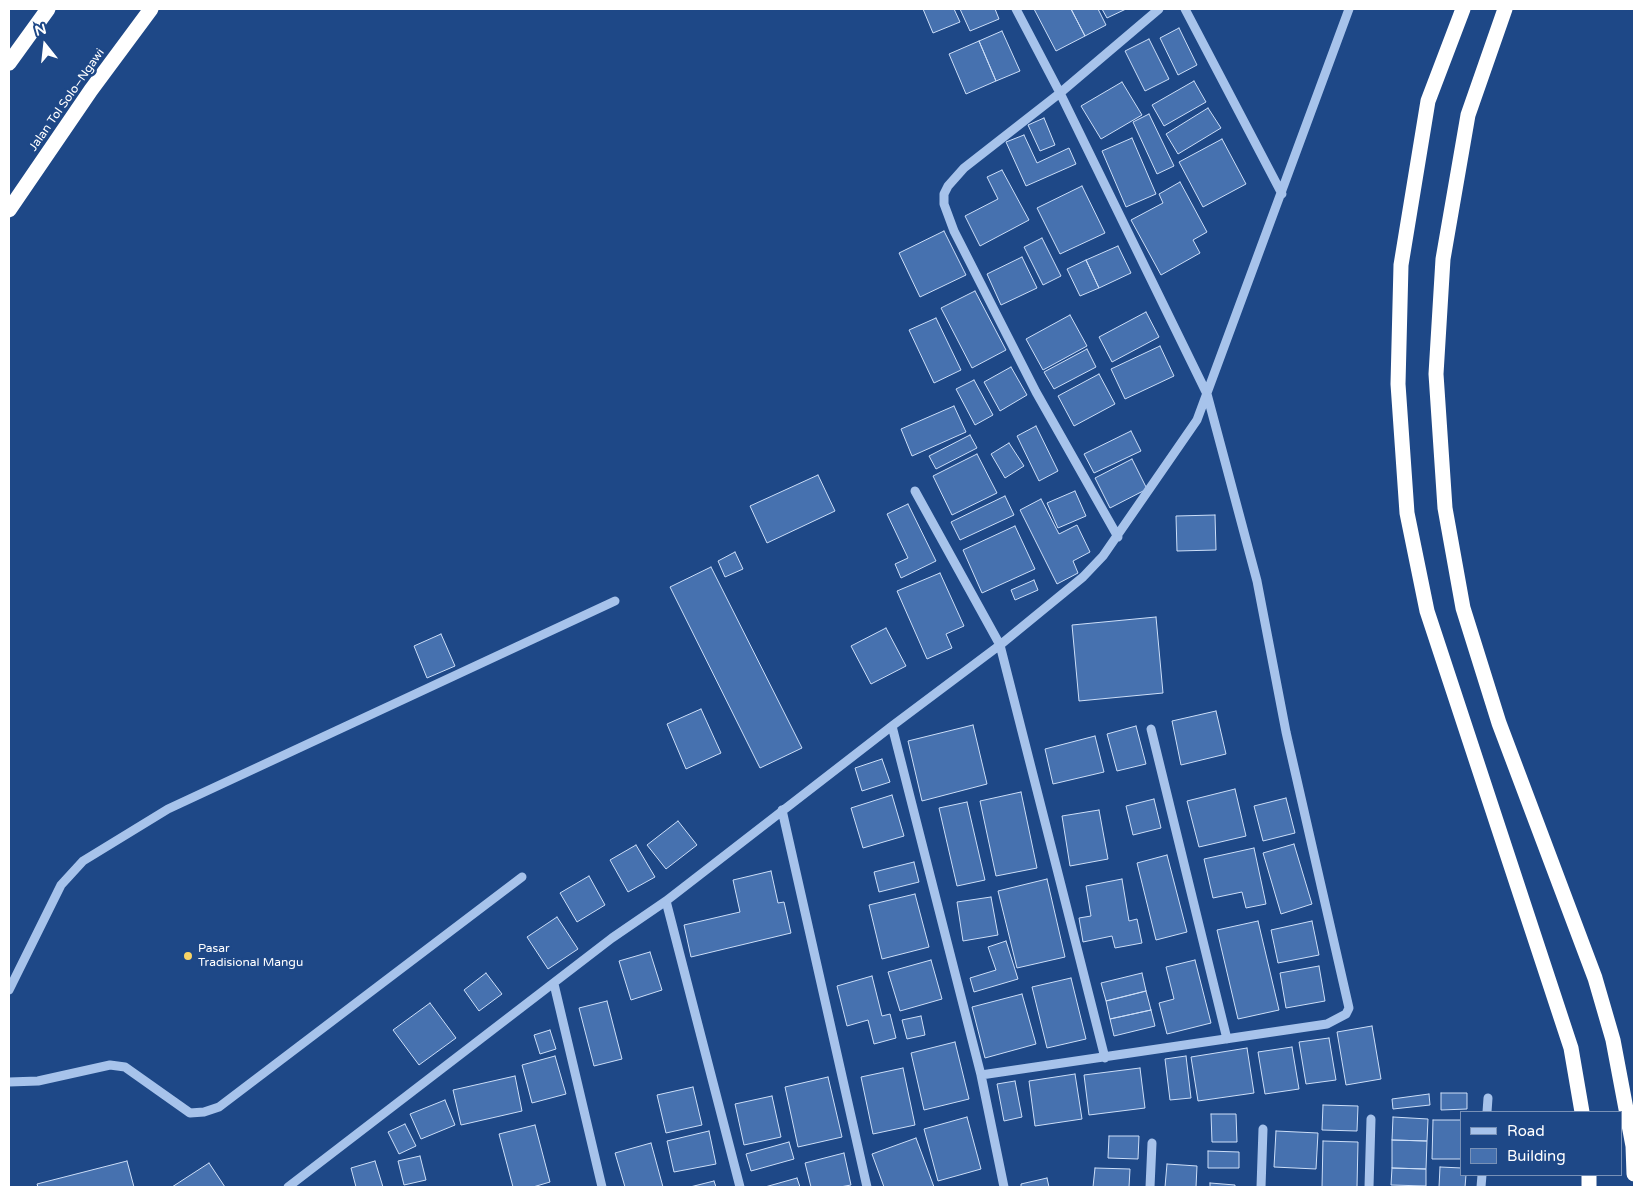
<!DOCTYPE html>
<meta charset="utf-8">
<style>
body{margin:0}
#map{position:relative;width:1643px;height:1196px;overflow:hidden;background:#1e4887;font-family:"Varela Round",sans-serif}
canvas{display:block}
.frame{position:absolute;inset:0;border:10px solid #fff;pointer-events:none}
.legend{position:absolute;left:1460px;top:1111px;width:162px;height:65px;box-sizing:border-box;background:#1e4887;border:1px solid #7891b7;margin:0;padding:6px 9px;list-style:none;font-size:15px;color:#fff}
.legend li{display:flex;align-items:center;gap:10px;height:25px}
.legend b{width:25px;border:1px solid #7891b7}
.north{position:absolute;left:20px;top:20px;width:50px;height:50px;-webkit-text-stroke:4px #1e4887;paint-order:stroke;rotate:344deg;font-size:14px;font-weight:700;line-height:20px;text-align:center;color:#fff}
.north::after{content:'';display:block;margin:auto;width:18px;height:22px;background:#fff;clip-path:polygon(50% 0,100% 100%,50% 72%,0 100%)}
</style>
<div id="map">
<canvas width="1643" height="1196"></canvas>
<div class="frame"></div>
<ul class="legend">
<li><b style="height:6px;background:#a7c3eb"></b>Road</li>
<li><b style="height:14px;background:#4671af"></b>Building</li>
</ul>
<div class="north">N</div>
</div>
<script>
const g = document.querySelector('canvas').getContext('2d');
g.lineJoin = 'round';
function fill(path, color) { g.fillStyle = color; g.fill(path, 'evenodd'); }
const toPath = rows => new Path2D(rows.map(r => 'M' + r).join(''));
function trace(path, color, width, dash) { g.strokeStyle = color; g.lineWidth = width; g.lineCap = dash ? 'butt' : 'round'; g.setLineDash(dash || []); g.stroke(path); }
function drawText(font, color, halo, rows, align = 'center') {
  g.font = font + ' "Varela Round",sans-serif'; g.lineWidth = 5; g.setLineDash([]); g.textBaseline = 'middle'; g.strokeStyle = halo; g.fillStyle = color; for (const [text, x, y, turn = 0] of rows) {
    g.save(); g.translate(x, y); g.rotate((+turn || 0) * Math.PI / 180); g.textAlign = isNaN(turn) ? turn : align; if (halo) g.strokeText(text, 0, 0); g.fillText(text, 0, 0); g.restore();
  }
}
const building = toPath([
 [923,9,954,9,960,22,933,33,923,9],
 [960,9,995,9,999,19,970,31,960,9],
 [1034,9,1071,9,1085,36,1056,51,1034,9],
 [1071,9,1098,9,1106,25,1085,36,1071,9],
 [1102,9,1126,9,1107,18,1102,9],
 [1179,28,1197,65,1178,75,1160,38,1179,28],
 [1002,31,1020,71,996,81,979,41,1002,31],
 [1149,39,1169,79,1145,91,1125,51,1149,39],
 [979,41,996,81,966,94,949,54,979,41],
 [1194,81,1206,102,1164,126,1152,105,1194,81],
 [1122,82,1142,115,1101,139,1081,106,1122,82],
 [1208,108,1221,128,1178,154,1166,134,1208,108],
 [1149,114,1174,166,1157,174,1133,122,1149,114],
 [1044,118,1055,145,1040,151,1028,125,1044,118],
 [1024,135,1037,163,1069,148,1076,164,1026,186,1006,142,1024,135],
 [1132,138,1156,194,1126,207,1102,151,1132,138],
 [1222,139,1246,184,1203,207,1179,162,1222,139],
 [1002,170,1029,220,980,246,965,216,998,199,987,177,1002,170],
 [1180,182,1207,232,1193,240,1200,253,1161,275,1131,220,1163,203,1159,194,1180,182],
 [1082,186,1105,233,1060,254,1037,208,1082,186],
 [944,231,966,275,920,297,899,253,944,231],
 [1042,238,1061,276,1043,285,1024,247,1042,238],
 [1118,246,1131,273,1099,288,1086,260,1118,246],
 [1022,257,1037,288,1001,305,987,274,1022,257],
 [1086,260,1099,288,1080,296,1067,269,1086,260],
 [975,291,1006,350,972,368,941,308,975,291],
 [1146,312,1159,337,1112,362,1099,337,1146,312],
 [1070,315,1087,346,1043,370,1026,339,1070,315],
 [936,318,961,370,934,383,909,330,936,318],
 [1160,346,1174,376,1125,399,1111,369,1160,346],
 [1087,349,1096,367,1054,389,1044,372,1087,349],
 [1011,367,1027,395,1000,411,984,382,1011,367],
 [1099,374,1115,404,1074,426,1058,396,1099,374],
 [974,380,993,415,975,425,956,389,974,380],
 [954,406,966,432,912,456,901,429,954,406],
 [1036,426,1058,471,1039,481,1017,436,1036,426],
 [1131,431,1141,451,1094,473,1084,454,1131,431],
 [970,435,977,448,936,469,929,456,970,435],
 [1009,443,1024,466,1005,478,991,454,1009,443],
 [977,454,997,493,952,515,933,476,977,454],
 [1132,459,1147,489,1110,508,1095,478,1132,459],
 [818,475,835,511,767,543,750,506,818,475],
 [1075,491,1086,516,1058,528,1047,503,1075,491],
 [1005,496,1014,515,960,540,951,522,1005,496],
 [1041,499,1059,534,1077,525,1090,552,1073,561,1078,573,1057,584,1020,510,1041,499],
 [908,504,936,561,901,578,895,564,908,558,887,514,908,504],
 [1215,515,1216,550,1177,551,1176,516,1215,515],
 [1015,526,1035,569,982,593,963,550,1015,526],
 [735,552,743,569,725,577,718,561,735,552],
 [711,567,802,748,760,768,670,587,711,567],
 [940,573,964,626,946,634,952,648,927,659,897,591,940,573],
 [1034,580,1038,590,1015,600,1011,590,1034,580],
 [1156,617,1163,693,1079,701,1072,625,1156,617],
 [886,628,906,666,871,684,851,646,886,628],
 [441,634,455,666,427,678,414,646,441,634],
 [701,709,721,753,686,769,667,724,701,709],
 [1216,711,1226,754,1181,765,1172,721,1216,711],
 [973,725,987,784,922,801,908,741,973,725],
 [1136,726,1146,764,1117,771,1107,734,1136,726],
 [1095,736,1104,772,1053,784,1045,749,1095,736],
 [882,759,890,782,862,791,855,768,882,759],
 [1235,789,1246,836,1199,847,1187,801,1235,789],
 [1021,792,1037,868,996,876,980,801,1021,792],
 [892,795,904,836,863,848,851,808,892,795],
 [1286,798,1295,833,1263,841,1254,806,1286,798],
 [1154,799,1161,828,1133,835,1126,806,1154,799],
 [967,802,985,880,957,886,939,808,967,802],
 [1099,810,1108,859,1070,866,1062,816,1099,810],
 [678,821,697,845,666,869,647,845,678,821],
 [1294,844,1312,904,1281,914,1263,853,1294,844],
 [636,845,655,877,628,892,610,860,636,845],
 [1254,848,1266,904,1246,908,1242,892,1213,898,1204,859,1254,848],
 [1167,855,1187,932,1156,940,1137,863,1167,855],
 [914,862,919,882,879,892,874,872,914,862],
 [771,871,778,903,784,902,791,933,691,957,684,925,740,912,733,880,771,871],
 [589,876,605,905,577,922,560,893,589,876],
 [1047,879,1065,957,1017,968,998,891,1047,879],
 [1122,879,1129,921,1137,919,1142,943,1115,948,1112,936,1083,942,1079,918,1091,916,1086,886,1122,879],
 [915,894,929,947,882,959,869,905,915,894],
 [991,897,998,935,963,941,957,902,991,897],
 [557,917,578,949,548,969,527,937,557,917],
 [1258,921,1279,1010,1238,1019,1217,930,1258,921],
 [1312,921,1319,955,1278,963,1271,930,1312,921],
 [1006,941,1018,979,974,992,970,978,996,970,988,947,1006,941],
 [650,952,662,990,631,1000,619,961,650,952],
 [931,960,942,999,900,1011,888,972,931,960],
 [1195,960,1211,1023,1167,1034,1159,1003,1174,999,1166,967,1195,960],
 [1319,966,1325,1001,1286,1008,1280,973,1319,966],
 [486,973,502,994,479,1011,464,990,486,973],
 [1142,973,1146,991,1106,1001,1101,983,1142,973],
 [872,976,882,1016,890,1014,896,1038,874,1044,868,1020,847,1026,837,986,872,976],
 [1071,978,1086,1039,1047,1048,1032,987,1071,978],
 [1146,991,1151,1010,1110,1019,1106,1001,1146,991],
 [1022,994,1036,1044,985,1058,972,1007,1022,994],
 [607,1001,622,1059,594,1066,579,1008,607,1001],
 [430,1003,456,1038,419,1065,393,1030,430,1003],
 [1151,1010,1155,1026,1114,1036,1110,1019,1151,1010],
 [921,1016,925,1035,907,1039,902,1020,921,1016],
 [1372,1026,1381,1079,1346,1085,1337,1032,1372,1026],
 [550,1030,556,1049,540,1054,534,1035,550,1030],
 [1329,1038,1336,1080,1306,1084,1299,1042,1329,1038],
 [955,1042,969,1099,924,1110,911,1053,955,1042],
 [1292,1047,1299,1089,1265,1094,1258,1052,1292,1047],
 [1247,1048,1254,1093,1198,1101,1191,1057,1247,1048],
 [555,1056,566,1094,532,1103,522,1065,555,1056],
 [1186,1056,1191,1098,1170,1100,1165,1059,1186,1056],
 [903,1068,915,1125,873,1134,861,1077,903,1068],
 [1140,1068,1145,1108,1089,1115,1084,1075,1140,1068],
 [1075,1074,1082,1119,1035,1126,1029,1081,1075,1074],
 [515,1076,522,1111,461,1125,453,1090,515,1076],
 [828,1077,842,1137,798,1147,785,1087,828,1077],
 [1015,1081,1022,1117,1004,1121,997,1084,1015,1081],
 [693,1087,702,1125,666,1133,657,1095,693,1087],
 [1441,1093,1467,1093,1467,1109,1441,1110,1441,1093],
 [1429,1094,1430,1105,1393,1109,1392,1099,1429,1094],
 [772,1096,781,1137,744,1145,735,1104,772,1096],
 [445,1100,455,1125,421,1139,410,1114,445,1100],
 [1323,1105,1358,1106,1357,1131,1322,1130,1323,1105],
 [1211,1114,1236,1114,1237,1142,1212,1142,1211,1114],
 [967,1117,981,1169,938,1181,924,1129,967,1117],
 [1393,1117,1428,1119,1427,1141,1392,1140,1393,1117],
 [1433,1120,1462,1120,1462,1159,1432,1159,1433,1120],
 [405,1124,416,1146,399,1154,388,1132,405,1124],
 [535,1125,550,1182,533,1187,513,1187,499,1134,535,1125],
 [709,1131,716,1164,674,1172,667,1141,709,1131],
 [1276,1131,1318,1133,1316,1169,1274,1167,1276,1131],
 [1109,1136,1139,1136,1138,1159,1108,1158,1109,1136],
 [916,1138,934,1187,884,1187,872,1154,916,1138],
 [1392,1140,1427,1141,1426,1169,1392,1168,1392,1140],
 [1323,1141,1358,1142,1357,1187,1322,1187,1323,1141],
 [789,1142,794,1159,751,1171,746,1154,789,1142],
 [651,1143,663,1187,625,1187,615,1153,651,1143],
 [1208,1151,1239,1152,1239,1168,1208,1168,1208,1151],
 [844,1153,851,1185,840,1187,811,1187,805,1163,844,1153],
 [420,1156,426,1180,404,1185,398,1161,420,1156],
 [127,1161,134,1187,38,1187,37,1184,127,1161],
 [375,1161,383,1187,356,1187,351,1168,375,1161],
 [209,1163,225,1187,172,1187,209,1163],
 [1167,1164,1197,1166,1196,1187,1165,1187,1167,1164],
 [1440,1167,1462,1168,1462,1175,1466,1175,1465,1187,1439,1187,1440,1167],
 [1095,1168,1130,1169,1129,1187,1093,1187,1095,1168],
 [1392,1168,1426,1169,1426,1186,1391,1185,1392,1168],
 [797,1178,800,1187,765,1187,797,1178],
 [1047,1178,1049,1187,1021,1187,1021,1184,1047,1178],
 [714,1181,716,1187,690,1187,714,1181],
 [1210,1183,1235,1185,1235,1187,1210,1187,1210,1183]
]);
fill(building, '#4671af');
trace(building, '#ccdef8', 1);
trace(toPath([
 [1185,9,1282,194],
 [915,491,1000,645,1105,1058],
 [1118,537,1036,392,954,231,944,204,944,194,948,186,964,168,1060,93,1159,9],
 [892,726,981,1075,1004,1187],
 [1151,729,1227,1039],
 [782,810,867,1187],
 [666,901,740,1187],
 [554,984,602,1187],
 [9,990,61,885,83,861,168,809,615,601],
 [981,1075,1327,1024,1346,1014,1349,1008,1286,732,1257,581,1207,394,1060,93,1016,9],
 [9,1082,38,1081,110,1065,125,1067,190,1113,204,1112,219,1107,522,877],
 [1487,1112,1488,1098],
 [288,1187,612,938,666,901,892,726,1000,645,1083,577,1103,556,1197,420,1349,9],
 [1150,1187,1152,1143],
 [1261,1187,1263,1129],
 [1369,1187,1371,1119],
 [1481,1187,1482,1175]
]), '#a7c3eb', 9);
trace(toPath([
 [1463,9,1428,101,1401,265,1398,384,1407,513,1427,611,1571,1048,1582,1112],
 [1505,9,1468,115,1443,259,1436,374,1445,508,1463,608,1499,723,1595,978,1613,1040,1633,1146,1634,1174],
 [9,63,48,9],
 [9,210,91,90,151,9],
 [1589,1175,1589,1187]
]), '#fff', 15);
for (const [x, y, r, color] of [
 [188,956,5,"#f9d466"]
]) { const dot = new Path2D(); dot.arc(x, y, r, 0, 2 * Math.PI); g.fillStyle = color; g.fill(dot); trace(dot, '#1e4887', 2); }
drawText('12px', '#fff', '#1e4887', [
 ["Jalan Tol Solo–Ngawi",67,100,-55]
]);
drawText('12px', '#fff', '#1e4887', [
 ["Pasar",198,949],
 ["Tradisional Mangu",198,963]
], 'left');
</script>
